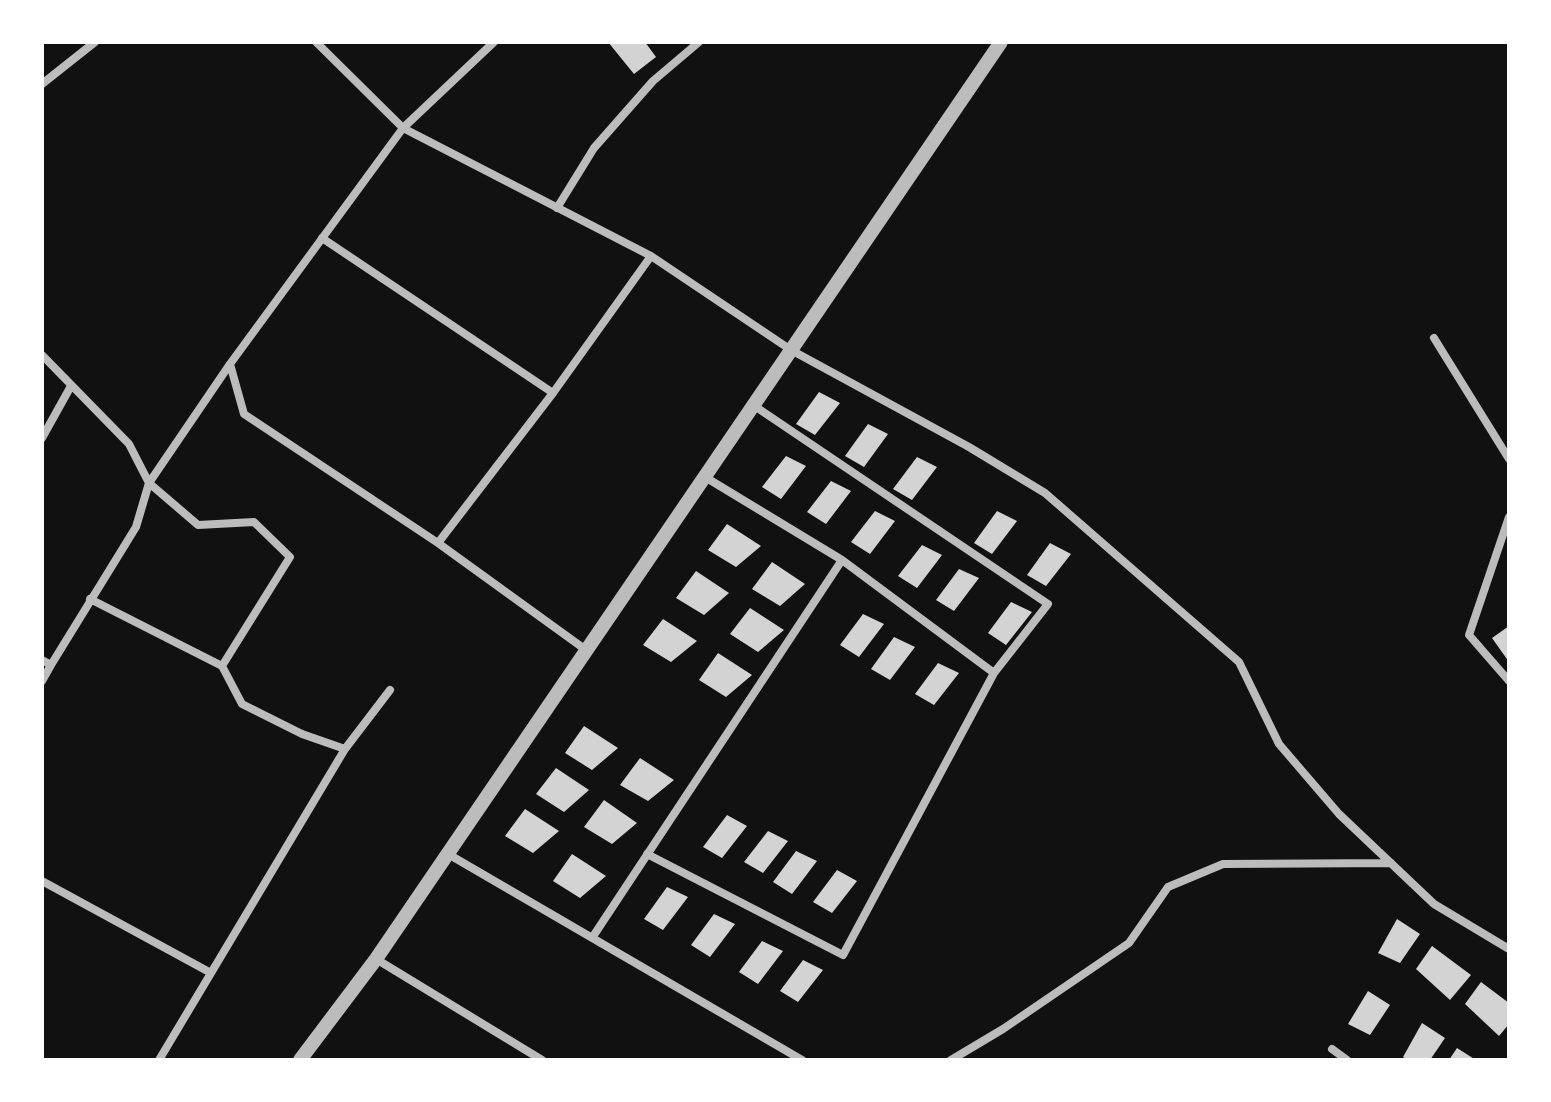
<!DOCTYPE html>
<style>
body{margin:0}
#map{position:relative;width:1551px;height:1102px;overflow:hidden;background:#111;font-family:Roboto,sans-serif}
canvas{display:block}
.frame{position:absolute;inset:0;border:44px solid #fff;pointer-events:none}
</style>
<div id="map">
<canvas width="1551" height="1102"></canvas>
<div class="frame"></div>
</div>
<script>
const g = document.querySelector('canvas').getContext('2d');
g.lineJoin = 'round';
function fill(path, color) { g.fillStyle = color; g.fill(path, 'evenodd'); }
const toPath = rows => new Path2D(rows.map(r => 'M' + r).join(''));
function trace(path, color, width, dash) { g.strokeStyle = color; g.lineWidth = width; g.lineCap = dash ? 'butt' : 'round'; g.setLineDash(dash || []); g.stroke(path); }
fill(toPath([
 [608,42,645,42,656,57,634,74],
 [819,392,840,403,815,435,796,424],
 [868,424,888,434,864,467,845,456],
 [786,456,806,466,781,499,762,487],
 [917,457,937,467,912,500,893,489],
 [831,481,851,491,826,524,807,512],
 [875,511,895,521,870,554,851,542],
 [997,511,1017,521,992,554,974,543],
 [727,524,761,546,736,567,708,550],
 [1050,543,1071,554,1046,586,1027,575],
 [922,545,942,555,917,588,898,576],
 [772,562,805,584,780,606,752,589],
 [959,569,979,578,954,611,936,600],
 [696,571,729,593,704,615,676,598],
 [1011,602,1032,612,1006,645,988,633],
 [750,608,784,630,758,652,730,634],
 [863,614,884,624,859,657,840,645],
 [663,619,697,641,671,662,643,645],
 [1509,626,1509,662,1492,638],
 [894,637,915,647,890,680,871,669],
 [718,653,752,675,726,697,699,680],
 [938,663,959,673,934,705,915,694],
 [584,726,618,748,592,770,565,753],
 [640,758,674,780,648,801,620,785],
 [556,768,589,790,564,812,536,794],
 [604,800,637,823,612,844,584,827],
 [525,809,559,831,533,853,505,836],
 [727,815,747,826,722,858,703,847],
 [768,831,788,841,763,873,744,862],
 [796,851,817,861,792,894,773,882],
 [572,854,606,876,580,898,553,881],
 [837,870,857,881,832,913,813,902],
 [667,887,688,897,663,930,644,919],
 [714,914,735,924,710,957,691,945],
 [1397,919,1420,934,1400,963,1378,953],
 [762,941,783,951,758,984,739,972],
 [1432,946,1471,975,1450,1000,1416,969],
 [803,960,823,970,798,1002,780,991],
 [1481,982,1509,1003,1509,1024,1499,1036,1465,1004],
 [1368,991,1390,1005,1370,1035,1348,1024],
 [1422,1023,1445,1038,1430,1060,1408,1060,1403,1057],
 [1457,1048,1476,1060,1449,1060]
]), '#d3d3d3');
trace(toPath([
 [316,42,403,128,651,256,791,350,969,447,1045,493,1239,662,1279,744,1339,814,1434,904,1509,949],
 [494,42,403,128,230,364,244,414,438,543,586,650],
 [42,84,95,42],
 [557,208,594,148,653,81,699,42],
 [322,238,553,393,438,543],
 [1434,338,1509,459],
 [42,355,129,444,149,483,136,527,51,665],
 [230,364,149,483,198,525,254,522,290,557,222,666,242,704,302,734,345,749,390,690],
 [553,393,651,256],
 [42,438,71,386],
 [705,477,842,560,994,673,1048,604,753,405],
 [1509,517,1469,635,1509,681],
 [90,599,222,666],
 [42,660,51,665,42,681],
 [448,854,802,1060],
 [647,854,843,955,994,673],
 [42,881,211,973],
 [592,938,842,560],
 [376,959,542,1060],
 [1332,1049,1347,1060],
 [159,1060,345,749],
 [951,1060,1003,1029,1129,943,1168,887,1223,864,1391,863]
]), '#bcbcbc', 8);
trace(toPath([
 [300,1060,376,959,1001,42]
]), '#bcbcbc', 14);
</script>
